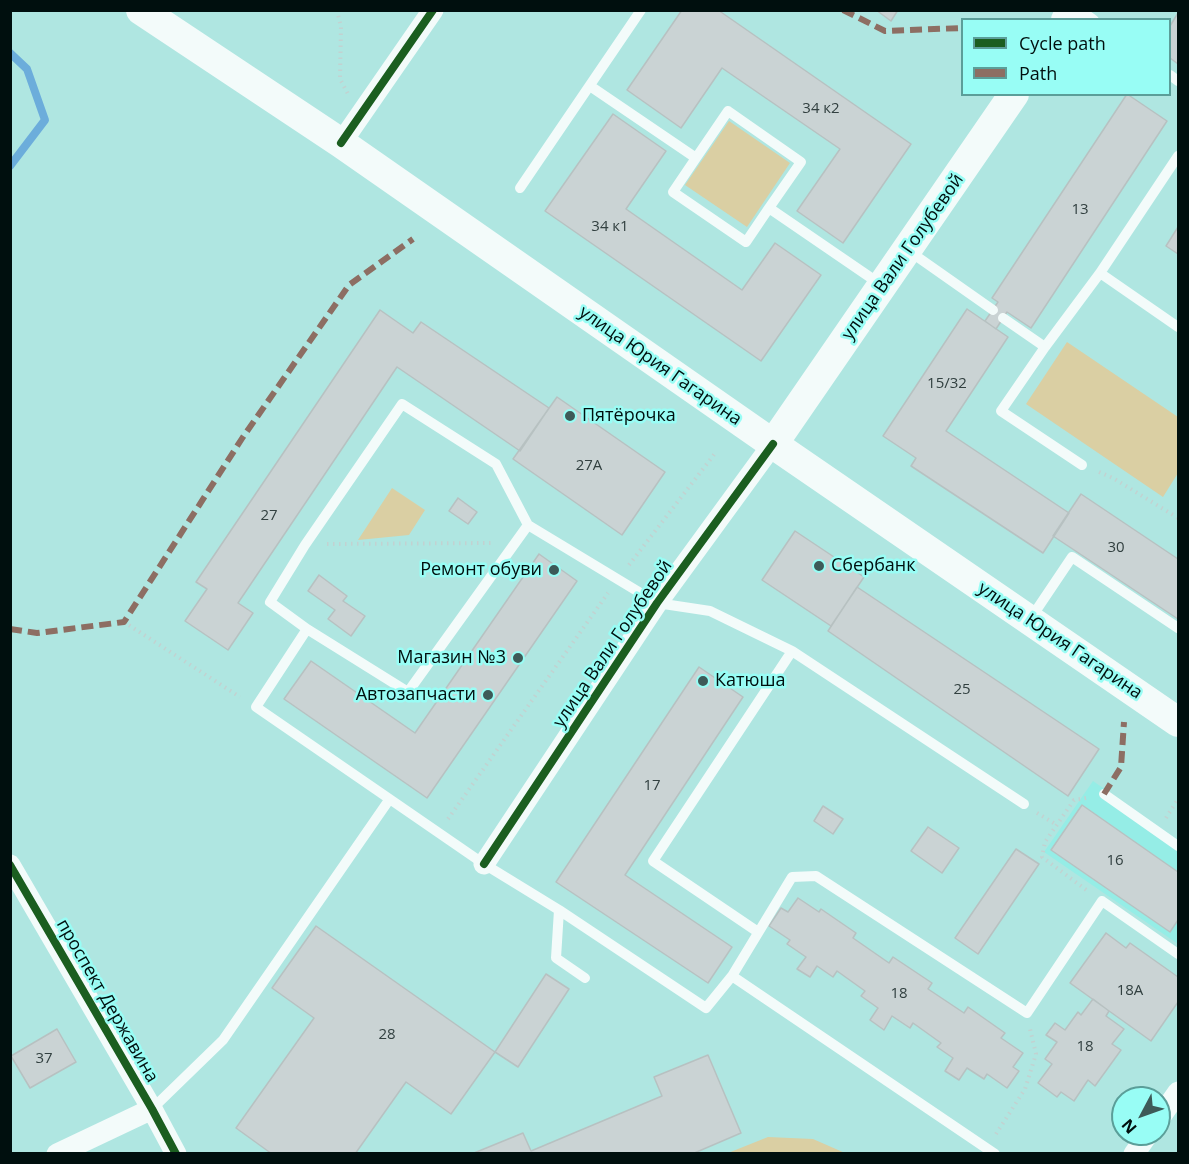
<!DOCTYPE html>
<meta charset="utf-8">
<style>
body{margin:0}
#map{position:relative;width:1189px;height:1164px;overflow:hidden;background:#afe6e1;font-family:"Open Sans",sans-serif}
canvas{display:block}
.frame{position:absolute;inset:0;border:12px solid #000f0e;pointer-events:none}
.legend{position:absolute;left:961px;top:18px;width:210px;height:78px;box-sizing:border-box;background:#98fdf5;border:2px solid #5b9e99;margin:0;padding:8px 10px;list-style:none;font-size:18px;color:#000f0e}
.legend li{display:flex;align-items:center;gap:12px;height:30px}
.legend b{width:30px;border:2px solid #5b9e99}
.north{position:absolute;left:1111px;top:1086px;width:60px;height:60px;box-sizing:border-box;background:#98fdf5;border:2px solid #5b9e99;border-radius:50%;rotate:229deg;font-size:16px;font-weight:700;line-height:24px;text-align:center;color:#000f0e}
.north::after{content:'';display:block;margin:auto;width:21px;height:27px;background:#3d5a58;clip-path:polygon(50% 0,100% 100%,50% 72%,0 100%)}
</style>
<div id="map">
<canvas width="1189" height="1164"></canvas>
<div class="frame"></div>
<ul class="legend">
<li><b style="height:8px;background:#1b5e20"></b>Cycle path</li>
<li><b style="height:8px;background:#8d6e63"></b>Path</li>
</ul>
<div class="north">N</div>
</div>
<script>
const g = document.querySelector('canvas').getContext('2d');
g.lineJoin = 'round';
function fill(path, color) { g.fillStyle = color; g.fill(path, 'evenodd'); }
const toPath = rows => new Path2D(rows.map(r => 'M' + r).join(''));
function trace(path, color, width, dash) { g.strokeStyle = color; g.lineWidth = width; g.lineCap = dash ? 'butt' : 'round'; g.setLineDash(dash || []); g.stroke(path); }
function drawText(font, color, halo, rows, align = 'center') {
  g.font = font + ' "Open Sans",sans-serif'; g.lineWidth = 5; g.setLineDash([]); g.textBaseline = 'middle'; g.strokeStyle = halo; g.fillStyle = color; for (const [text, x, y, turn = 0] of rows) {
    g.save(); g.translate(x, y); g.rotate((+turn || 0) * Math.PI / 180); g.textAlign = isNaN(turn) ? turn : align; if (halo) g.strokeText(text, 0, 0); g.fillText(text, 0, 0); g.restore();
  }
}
fill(toPath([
 [1093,781,1178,840,1178,944,1044,852]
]), '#95ede6');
fill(toPath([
 [729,121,790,163,747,227,685,185],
 [1067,342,1178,417,1178,473,1163,497,1026,404],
 [392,488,425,510,409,535,358,540],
 [768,1137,813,1139,845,1153,728,1153]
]), '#dacfa3');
trace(toPath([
 [10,53,27,69,45,120,10,166]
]), '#6caddb', 8);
const building = toPath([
 [682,10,718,10,911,144,843,243,797,211,840,149,722,68,681,128,627,90,682,10],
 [876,10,898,10,891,21,876,10],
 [1178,13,1178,64,1170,58,1170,26,1178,13],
 [1127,94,1167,121,1031,328,1007,312,996,329,985,321,998,302,992,298,1127,94],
 [613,114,666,151,626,209,742,290,775,243,821,275,761,361,545,211,613,114],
 [1178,227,1178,254,1166,246,1178,227],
 [967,309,1008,337,946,431,1069,513,1043,553,911,466,916,458,883,436,967,309],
 [380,310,413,333,421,322,549,408,520,451,397,367,238,603,253,613,228,650,185,621,207,589,196,582,380,310],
 [557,397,665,472,622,535,513,459,557,397],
 [1081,494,1178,559,1178,619,1053,536,1081,494],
 [458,498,477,512,468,524,449,511,458,498],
 [795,531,864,577,831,626,762,580,795,531],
 [539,554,577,581,427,798,284,699,311,661,415,733,539,554],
 [319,575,347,596,343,601,365,616,351,636,328,619,335,610,308,591,319,575],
 [857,587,1099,749,1068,796,828,631,857,587],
 [699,667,743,697,625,875,732,947,708,983,556,882,699,667],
 [1082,805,1178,872,1178,920,1170,932,1051,850,1082,805],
 [823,806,843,819,833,834,814,821,823,806],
 [928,827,959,848,942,873,911,851,928,827],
 [1016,849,1039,864,978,954,955,938,1016,849],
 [798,898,819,912,821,909,856,933,853,938,889,963,893,957,932,983,928,989,964,1013,968,1007,1005,1033,1001,1038,1023,1053,1013,1067,1019,1071,1007,1088,987,1074,984,1079,967,1068,959,1080,945,1071,953,1058,937,1047,941,1043,913,1023,910,1028,892,1016,884,1030,870,1020,878,1008,861,996,865,991,837,971,833,977,817,966,810,977,797,969,806,957,787,944,790,940,769,926,781,908,788,912,798,898],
 [316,926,495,1052,451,1114,406,1082,355,1154,272,1154,236,1128,314,1018,272,988,316,926],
 [1106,933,1126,948,1130,943,1178,977,1178,1002,1151,1041,1070,983,1106,933],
 [546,974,569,989,518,1067,495,1052,546,974],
 [1093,999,1109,1011,1106,1016,1124,1029,1112,1044,1121,1050,1095,1086,1088,1080,1074,1101,1061,1092,1057,1097,1038,1083,1052,1064,1045,1059,1057,1042,1046,1035,1055,1023,1065,1030,1078,1012,1081,1015,1093,999],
 [57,1029,76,1062,30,1088,11,1056,57,1029],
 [708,1055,741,1133,692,1154,474,1153,523,1133,531,1151,662,1096,654,1077,708,1055]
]);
fill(building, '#cad3d4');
trace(building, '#b7c1c1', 1.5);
trace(toPath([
 [337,10,341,27,340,79,348,94],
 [1099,472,1113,478,1178,518],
 [327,544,493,543],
 [629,565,716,452],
 [124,622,240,697],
 [1086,798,1074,800,1045,842,1042,857,1089,892],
 [1037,813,1057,825],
 [1166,818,1178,799],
 [448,819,608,593],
 [996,1134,1025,1089,1036,1054,1030,1029]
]), '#c2d2d1', 4, [1.5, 4.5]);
trace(toPath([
 [1080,10,1094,20],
 [1170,75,1178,81],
 [590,86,696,158,673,192,746,242,769,208,880,284],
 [696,158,728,111,801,162,769,208],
 [520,188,641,10],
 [909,251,993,310],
 [1100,273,1178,327],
 [1003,318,1045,347],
 [1082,465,1001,411,1045,347,1100,273,1178,156],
 [1031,618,1072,557,1178,628],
 [307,629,270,602,305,545,402,404,496,464,528,525],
 [1104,794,1178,846],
 [559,910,556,958,585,978],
 [758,932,653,861,792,651],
 [732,976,792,877,816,876,1027,1013,1102,901,1178,954],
 [152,1109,223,1040,389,800],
 [995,1154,732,976,706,1008,559,910,484,864,256,707,307,629,408,692,528,525,657,603,710,611,792,651,1024,804]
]), '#f3fbfa', 10);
trace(toPath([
 [341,143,433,10],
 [484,864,657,603,773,444],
 [10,865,152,1109,176,1154],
 [1159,1119,1178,1092],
 [57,1154,152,1109],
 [1134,1154,1148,1134]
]), '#f3fbfa', 21);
trace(toPath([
 [141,10,341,143,773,444,1178,722],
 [1066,20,1072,10],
 [773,444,1014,94]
]), '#f3fbfa', 30);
trace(toPath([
 [843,10,885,31,962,28],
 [10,629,37,633,124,622,243,437,349,285,413,239],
 [1104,794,1121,767,1124,722]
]), '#8d6e63', 6, [12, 6]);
trace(toPath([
 [341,143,433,10],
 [484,864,657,603,773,444],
 [10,865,152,1109,176,1154]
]), '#1b5e20', 8);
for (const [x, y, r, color] of [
 [570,416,6,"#3d5a58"],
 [819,566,6,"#3d5a58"],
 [554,570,6,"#3d5a58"],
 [518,658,6,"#3d5a58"],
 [703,681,6,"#3d5a58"],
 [488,695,6,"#3d5a58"]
]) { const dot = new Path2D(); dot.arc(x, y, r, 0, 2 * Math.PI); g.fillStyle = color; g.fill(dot); trace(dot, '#98fdf5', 2); }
drawText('15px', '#324040', null, [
 ["34 к2",821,109],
 ["13",1080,210],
 ["34 к1",610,227],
 ["15/32",947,384],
 ["27А",589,466],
 ["27",269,516],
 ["30",1116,548],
 ["25",962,690],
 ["17",652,786],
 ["16",1115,861],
 ["18А",1130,991],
 ["18",899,994],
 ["28",387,1035],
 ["18",1085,1047],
 ["37",44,1059]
]);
drawText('18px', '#000f0e', '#98fdf5', [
 ["улица Вали Голубевой",903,257,-55],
 ["улица Юрия Гагарина",660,366,35],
 ["улица Юрия Гагарина",1060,641,34],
 ["улица Вали Голубевой",613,644,-56],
 ["проспект Державина",107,1001,60]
]);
drawText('18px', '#000f0e', '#98fdf5', [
 ["Пятёрочка",582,416],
 ["Сбербанк",831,566],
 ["Ремонт обуви",542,570,"right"],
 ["Магазин №3",506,658,"right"],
 ["Катюша",715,681],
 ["Автозапчасти",476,695,"right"]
], 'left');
</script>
